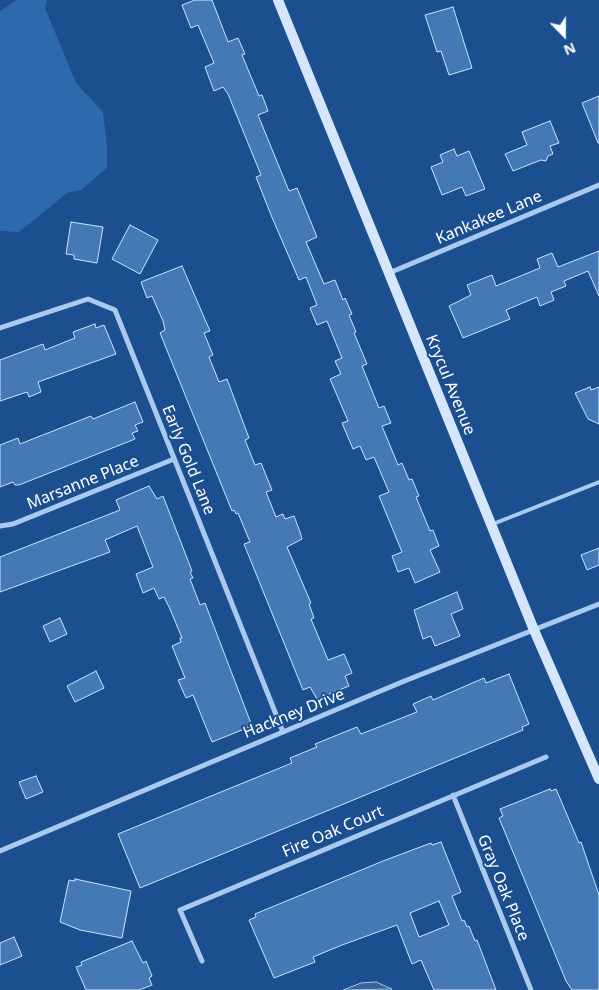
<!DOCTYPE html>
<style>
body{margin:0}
#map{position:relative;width:599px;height:990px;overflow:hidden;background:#1b4f8f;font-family:"Noto Sans",sans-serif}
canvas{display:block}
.north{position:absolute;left:539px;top:10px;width:50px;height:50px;-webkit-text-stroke:4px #1b4f8f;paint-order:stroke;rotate:158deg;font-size:14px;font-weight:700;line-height:20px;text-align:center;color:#fff}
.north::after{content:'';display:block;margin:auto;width:18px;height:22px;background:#fff;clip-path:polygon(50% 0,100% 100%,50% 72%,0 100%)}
</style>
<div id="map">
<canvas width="599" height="990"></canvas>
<div class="north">N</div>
</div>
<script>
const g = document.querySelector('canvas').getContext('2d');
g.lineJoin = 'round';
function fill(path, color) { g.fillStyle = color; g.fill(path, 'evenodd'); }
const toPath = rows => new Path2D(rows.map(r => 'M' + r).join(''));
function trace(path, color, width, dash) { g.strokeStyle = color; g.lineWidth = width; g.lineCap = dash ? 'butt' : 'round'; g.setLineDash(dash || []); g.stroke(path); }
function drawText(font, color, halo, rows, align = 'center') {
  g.font = font + ' "Noto Sans",sans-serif'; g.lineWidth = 4; g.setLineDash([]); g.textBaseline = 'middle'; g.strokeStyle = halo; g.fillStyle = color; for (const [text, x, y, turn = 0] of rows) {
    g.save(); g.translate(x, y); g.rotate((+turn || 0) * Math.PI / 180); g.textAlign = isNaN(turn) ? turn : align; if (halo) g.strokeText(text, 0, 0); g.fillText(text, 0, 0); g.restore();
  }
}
fill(toPath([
 [17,0,47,0,45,8,76,83,103,112,107,146,107,168,81,190,67,193,19,232,0,231,0,11]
]), '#2e69ad');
const water = toPath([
 [376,982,392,989,343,990,361,983,376,982]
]);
fill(water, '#3c6290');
trace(water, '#9cc4f0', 1);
const building = toPath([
 [195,0,212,0,228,42,238,38,245,54,242,55,259,96,262,95,268,111,258,115,289,191,297,188,317,237,306,242,324,284,335,280,343,300,345,298,352,314,349,315,356,332,354,333,367,364,362,366,379,408,384,406,391,423,382,426,398,465,402,463,409,480,412,479,419,496,416,497,430,531,433,530,439,546,430,550,440,572,415,583,409,568,398,572,392,556,402,552,379,496,389,492,374,457,366,460,360,446,353,449,342,423,348,421,330,379,341,374,335,361,342,358,327,321,317,325,310,308,317,305,306,277,299,280,271,215,256,177,261,175,228,94,223,87,214,91,205,67,214,63,198,25,191,28,182,5,195,0],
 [453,7,472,68,449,75,441,51,437,52,425,15,453,7],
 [599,96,599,143,598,143,582,103,599,96],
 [550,121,559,143,550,146,553,154,548,156,546,161,541,160,513,171,505,154,527,145,522,132,550,121],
 [454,149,457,156,469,151,485,189,466,196,462,187,442,195,431,167,443,162,440,155,454,149],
 [71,222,103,227,97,263,74,259,74,255,66,254,71,222],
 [130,225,158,240,140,274,112,259,130,225],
 [599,251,599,296,588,271,564,281,566,286,551,292,554,300,540,306,537,297,506,310,510,319,463,338,449,306,471,295,467,285,492,275,496,286,540,268,537,259,552,253,558,267,599,251],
 [182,266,210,331,204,333,213,355,209,357,219,382,227,379,249,438,245,440,255,465,261,463,272,490,266,492,276,517,283,514,285,519,294,516,300,532,302,539,287,547,311,603,309,604,314,618,311,619,328,660,344,654,352,673,345,676,349,686,317,699,310,687,303,690,244,544,250,542,238,513,236,514,234,510,232,511,160,333,165,330,163,321,152,296,147,298,141,282,182,266],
 [95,324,96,328,104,325,116,354,38,382,41,392,29,397,27,392,0,401,0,360,43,344,45,350,75,338,73,332,95,324],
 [590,387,591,390,599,387,599,424,588,419,575,393,590,387],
 [135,402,143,422,135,425,138,431,132,433,135,439,19,485,15,485,13,482,0,487,0,445,18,438,20,444,91,416,93,419,135,402],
 [149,486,157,499,163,496,192,571,190,572,193,578,190,579,200,605,205,603,252,726,212,742,193,695,186,698,178,680,185,678,172,646,181,642,180,638,182,638,170,609,164,597,159,599,154,588,143,593,136,574,153,567,137,526,105,540,110,552,0,592,0,557,120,510,116,500,149,486],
 [599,548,599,565,587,570,581,555,599,548],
 [457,592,463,609,451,614,460,636,435,646,431,636,423,639,414,610,457,592],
 [60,618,67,634,50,642,43,626,60,618],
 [96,671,104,688,75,702,67,686,96,671],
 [509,674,529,724,522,727,523,730,140,888,118,834,292,763,290,758,317,747,315,744,357,727,361,734,417,712,413,704,431,696,433,700,484,678,486,683,509,674],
 [36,776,43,792,26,799,19,782,36,776],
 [550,789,551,791,556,789,579,843,581,842,599,895,599,990,572,990,566,981,499,818,503,816,500,809,550,789],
 [441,842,461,892,452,896,462,921,464,920,467,927,469,926,475,941,477,940,496,990,434,990,421,960,412,964,397,925,342,945,313,957,315,962,274,978,249,920,256,917,255,914,383,861,431,843,432,845,441,842],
 [439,901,449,925,419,937,410,913,439,901],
 [75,879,131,891,122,938,80,930,60,922,69,880,75,881,75,879],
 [14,937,22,956,0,965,0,943,14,937],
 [132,941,143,963,146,961,152,976,149,978,152,985,139,990,86,990,76,967,82,965,81,962,132,941]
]);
fill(building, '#4478b7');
trace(building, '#cfe3fa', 1);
trace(toPath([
 [493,524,599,482]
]), '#a9c9ee', 4);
trace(toPath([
 [389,273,599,185],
 [0,328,88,299,115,310,283,732],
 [0,526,13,524,174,459],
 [453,795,531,990],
 [0,851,402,682,599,604],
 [202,961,180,910,546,757]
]), '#a9c9ee', 5);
trace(toPath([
 [278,0,534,630,599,779]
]), '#d6e6fa', 10);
drawText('16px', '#fff', '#1b4f8f', [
 ["Kankakee Lane",489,218,-23],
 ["Krycul Avenue",450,385,68],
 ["Early Gold Lane",188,460,68],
 ["Marsanne Place",83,483,-22],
 ["Hackney Drive",294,714,-22],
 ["Fire Oak Court",333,832,-23],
 ["Gray Oak Place",503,888,68]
]);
</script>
